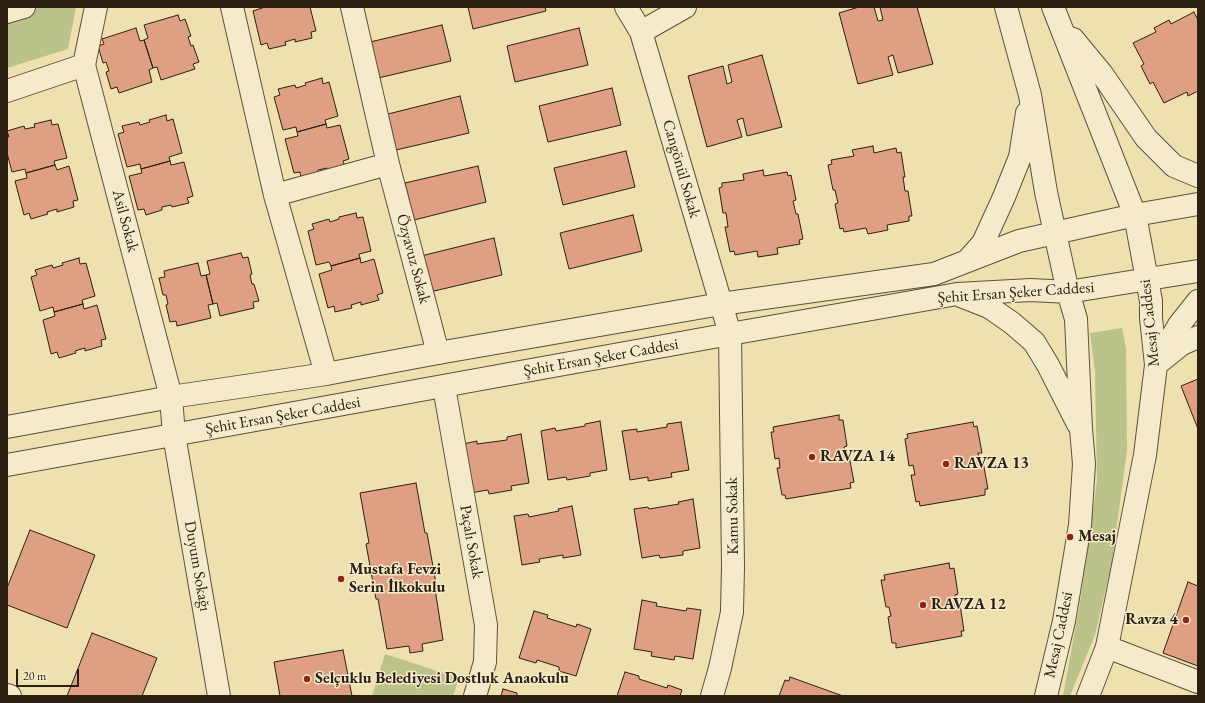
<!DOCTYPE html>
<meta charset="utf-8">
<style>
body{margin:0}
#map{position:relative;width:1205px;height:703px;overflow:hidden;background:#efe0b0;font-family:"EB Garamond",serif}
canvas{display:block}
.frame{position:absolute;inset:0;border:8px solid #2c2013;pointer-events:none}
.scale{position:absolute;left:16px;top:669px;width:63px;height:18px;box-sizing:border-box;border:2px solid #2c2013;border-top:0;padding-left:5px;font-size:12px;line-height:14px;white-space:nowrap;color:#2c2013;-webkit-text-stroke:3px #f5ebcc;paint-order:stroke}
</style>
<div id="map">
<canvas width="1205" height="703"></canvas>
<div class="frame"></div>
<div class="scale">20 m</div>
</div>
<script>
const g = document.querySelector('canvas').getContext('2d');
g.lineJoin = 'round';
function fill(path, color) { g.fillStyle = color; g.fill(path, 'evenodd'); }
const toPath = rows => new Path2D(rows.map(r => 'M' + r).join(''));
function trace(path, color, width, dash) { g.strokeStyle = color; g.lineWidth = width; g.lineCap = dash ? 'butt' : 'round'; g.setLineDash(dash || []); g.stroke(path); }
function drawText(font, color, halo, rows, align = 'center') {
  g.font = font + ' "EB Garamond",serif'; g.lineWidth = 3; g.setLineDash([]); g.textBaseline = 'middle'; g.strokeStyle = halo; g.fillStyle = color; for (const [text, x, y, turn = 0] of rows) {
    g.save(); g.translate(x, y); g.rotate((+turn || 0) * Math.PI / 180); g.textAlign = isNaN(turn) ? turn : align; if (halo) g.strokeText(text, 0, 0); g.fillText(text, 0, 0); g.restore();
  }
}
fill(toPath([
 [38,7,76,7,68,49,7,68,7,17],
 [1122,328,1126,348,1127,450,1112,562,1095,635,1070,696,1063,696,1080,603,1097,480,1095,372,1090,333],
 [385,654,459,678,453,696,372,696]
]), '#bbc28a');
const building = toPath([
 [265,7,310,7,316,31,311,32,312,38,295,42,295,39,285,42,286,45,269,49,267,43,261,45,253,11,265,7],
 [468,7,545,7,546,11,473,29,468,7],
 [859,7,874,7,878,21,883,20,880,7,917,7,933,64,898,73,893,55,888,57,893,75,858,84,839,13,859,7],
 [1194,12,1198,20,1198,91,1188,96,1187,92,1164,103,1153,82,1150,84,1141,66,1144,64,1133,43,1156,32,1154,28,1169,20,1171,24,1194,12],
 [178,15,180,21,185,19,191,36,188,37,191,46,193,45,199,62,193,64,195,69,161,80,157,67,153,68,144,40,148,38,144,25,178,15],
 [442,25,451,61,378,78,370,42,442,25],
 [136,28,140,41,144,40,153,68,149,70,152,82,119,93,117,87,111,89,106,72,109,71,106,62,103,63,98,46,104,44,102,39,136,28],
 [579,28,588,65,515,82,507,46,579,28],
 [762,55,782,127,747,136,743,118,737,120,742,137,707,147,688,76,723,66,727,84,732,82,728,65,762,55],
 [322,78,323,84,329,82,338,116,325,120,326,124,297,132,296,127,283,130,274,97,280,95,278,89,295,85,296,88,306,85,305,83,322,78],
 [612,88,621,125,548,142,539,106,612,88],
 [460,96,469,133,396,150,388,114,460,96],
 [166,115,167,121,173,119,182,153,169,157,170,161,141,169,140,164,127,167,118,134,124,132,122,126,139,122,140,125,150,122,149,120,166,115],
 [51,120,52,125,58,124,67,158,54,161,55,165,26,173,25,169,12,172,7,153,7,137,9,137,7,131,24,126,25,129,35,127,34,124,51,120],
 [326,124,327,128,340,125,349,159,343,161,345,166,328,170,327,168,318,170,318,173,301,178,300,172,294,173,285,139,298,136,297,132,326,124],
 [873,146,874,153,896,148,897,153,901,152,905,177,903,177,905,191,908,191,912,216,909,216,909,221,887,225,888,230,868,234,866,228,844,232,843,228,840,229,835,204,838,203,835,190,833,190,828,165,832,164,831,160,854,156,852,150,873,146],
 [626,151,635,187,563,205,554,168,626,151],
 [170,161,171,165,184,162,193,196,187,198,189,203,172,207,171,205,162,207,162,210,146,215,144,209,138,210,129,176,142,173,141,169,170,161],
 [55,165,57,170,69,166,78,200,73,201,74,207,57,212,57,209,47,212,48,214,31,219,29,213,24,215,15,181,27,178,26,173,55,165],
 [478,166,486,202,414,220,405,183,478,166],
 [763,170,764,176,787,172,788,176,791,175,796,200,793,201,796,214,798,214,803,239,799,240,800,244,777,248,778,254,758,257,757,251,735,255,734,251,730,252,725,227,728,227,726,213,723,213,719,188,722,187,722,183,744,180,743,174,763,170],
 [356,213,357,218,363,217,371,251,359,254,360,258,331,266,329,262,316,265,308,231,314,229,312,224,329,219,330,222,339,219,339,217,356,213],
 [633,215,642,251,569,269,560,233,633,215],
 [494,238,502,275,430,292,421,256,494,238],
 [241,253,243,258,248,257,252,274,250,275,252,284,254,284,259,301,253,302,254,308,220,316,217,303,213,304,206,275,210,274,207,261,241,253],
 [79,258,80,264,86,263,95,296,82,300,83,304,54,312,53,307,40,311,31,277,37,275,35,270,52,265,53,268,63,265,62,263,79,258],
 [360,258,361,263,374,259,383,293,377,295,379,300,361,305,361,302,351,305,352,308,335,312,334,306,328,308,319,274,332,270,331,266,360,258],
 [198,263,201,276,206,275,213,304,208,305,211,318,177,326,176,321,170,322,166,305,168,304,166,295,163,295,159,278,165,277,164,271,198,263],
 [83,304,84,309,97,305,106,339,101,340,102,346,85,351,85,348,75,351,76,353,59,358,57,352,51,354,43,320,55,316,54,312,83,304],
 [1198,379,1198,429,1181,386,1198,379],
 [839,415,839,420,843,420,847,446,844,447,846,456,849,456,854,482,850,483,851,488,786,499,785,495,782,495,777,468,780,468,779,458,775,459,771,432,774,432,773,427,839,415],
 [600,421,607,470,590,473,590,476,567,480,566,477,548,480,541,431,555,428,556,431,585,426,585,424,600,421],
 [681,422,689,470,671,473,672,477,648,481,648,477,630,480,622,431,637,429,637,432,667,427,667,424,681,422],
 [973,422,974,427,977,426,982,453,978,453,980,463,983,462,988,489,985,489,985,495,920,506,919,501,916,502,911,475,915,475,913,465,909,466,905,439,908,438,907,434,973,422],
 [521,434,529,483,511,486,512,490,489,494,488,490,470,493,463,444,477,441,477,444,507,440,507,437,521,434],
 [416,483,425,533,427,533,437,589,435,589,443,640,422,644,423,651,410,653,409,646,387,649,378,599,376,599,366,544,369,543,360,493,416,483],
 [693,499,700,548,683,551,683,555,660,558,659,555,642,558,634,509,648,507,649,509,679,504,678,502,693,499],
 [572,506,581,555,563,558,563,555,539,559,540,562,522,565,514,516,528,514,529,517,559,511,558,509,572,506],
 [30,530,95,555,67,628,7,605,7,588,30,530],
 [949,563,950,569,954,568,958,594,955,595,956,604,960,604,964,631,961,631,962,636,896,648,896,643,892,643,888,617,891,616,889,607,886,607,881,580,885,580,884,575,949,563],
 [1188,582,1198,586,1198,666,1163,653,1188,582],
 [642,600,657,603,656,606,686,611,687,608,701,610,693,659,675,656,674,660,651,656,652,652,634,649,642,600],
 [534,611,548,615,547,618,576,627,577,624,591,629,576,676,559,671,559,667,537,660,536,663,519,658,534,611],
 [92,633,157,658,142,696,67,696,92,633],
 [343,650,352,696,280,696,274,662,343,650],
 [625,672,639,676,639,679,667,688,668,685,682,690,680,696,617,696,625,672],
 [790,677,843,696,779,696,785,680,789,681,790,677],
 [503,689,517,693,517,696,501,696,503,689]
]);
fill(building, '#df9f83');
trace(building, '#2c2013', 1);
const minor = toPath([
 [96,7,84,65,171,397,174,435,219,696],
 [232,7,275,195,326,374],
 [352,7,388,164,438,353],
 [626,7,641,32,730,334,733,566,732,612,720,668,712,696],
 [7,12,24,7],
 [641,32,685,7],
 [7,91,84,65],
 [275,195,388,164],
 [1157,364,1182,344,1198,337],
 [444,387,486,625,485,662,475,696],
 [1107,647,1198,682],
 [7,695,10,696]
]);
const tertiary = toPath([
 [1006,7,1030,95,1046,192,1055,233,1068,292,1076,319,1081,429,1084,464,1080,525,1064,621,1046,696],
 [1053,7,1135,215,1151,301,1151,318,1156,365,1145,455,1107,647,1088,696],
 [1073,39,1102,74,1146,138,1174,166,1198,176],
 [967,261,983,243,1004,197,1020,157,1027,113],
 [961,296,989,307,1012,323,1034,342,1048,365,1078,424],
 [1156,365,1179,325,1198,301],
 [7,427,171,397,326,374,438,353,721,304,934,274,1019,241,1135,215,1198,204],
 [7,465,730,334,957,294,1031,290,1068,292,1198,271]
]);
trace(minor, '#5d503a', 24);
trace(tertiary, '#5d503a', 24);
trace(minor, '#f5ebcc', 22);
trace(tertiary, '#f5ebcc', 22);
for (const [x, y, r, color] of [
 [812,457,4,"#8f2418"],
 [946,464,4,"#8f2418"],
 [1070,537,4,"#8f2418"],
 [341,579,4,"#8f2418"],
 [923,605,4,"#8f2418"],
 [1186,620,4,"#8f2418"],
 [307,679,4,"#8f2418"]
]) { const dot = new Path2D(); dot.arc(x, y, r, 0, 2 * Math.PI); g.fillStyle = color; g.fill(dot); trace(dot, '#f5ebcc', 1.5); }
drawText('16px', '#2c2013', '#f5ebcc', [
 ["Cangönül Sokak",681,169,74],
 ["Asil Sokak",125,221,75],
 ["Özyavuz Sokak",413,259,75],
 ["Şehit Ersan Şeker Caddesi",1016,293,-4],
 ["Mesaj Caddesi",1150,323,-96],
 ["Şehit Ersan Şeker Caddesi",601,358,-10],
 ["Şehit Ersan Şeker Caddesi",283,416,-10],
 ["Kamu Sokak",733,516,-91],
 ["Paçalı Sokak",471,542,80],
 ["Duyum Sokağı",197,566,80],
 ["Mesaj Caddesi",1059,635,-78]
]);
drawText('bold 16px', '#2c2013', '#f5ebcc', [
 ["RAVZA 14",820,457],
 ["RAVZA 13",954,464],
 ["Mesaj",1078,537],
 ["Mustafa Fevzi",349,570],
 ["Serin İlkokulu",349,588],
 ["RAVZA 12",931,605],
 ["Ravza 4",1178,620,"right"],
 ["Selçuklu Belediyesi Dostluk Anaokulu",315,679]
], 'left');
</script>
